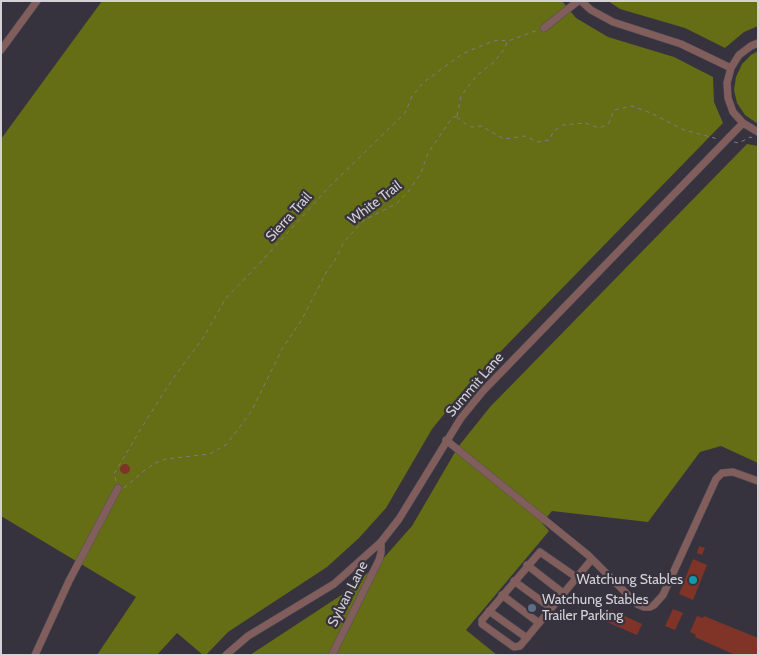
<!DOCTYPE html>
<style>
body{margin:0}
#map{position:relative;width:759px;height:656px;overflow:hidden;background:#37333e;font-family:Cabin,sans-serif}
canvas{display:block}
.frame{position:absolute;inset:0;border:2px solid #d4d2d8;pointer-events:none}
</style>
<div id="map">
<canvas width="759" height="656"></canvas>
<div class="frame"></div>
</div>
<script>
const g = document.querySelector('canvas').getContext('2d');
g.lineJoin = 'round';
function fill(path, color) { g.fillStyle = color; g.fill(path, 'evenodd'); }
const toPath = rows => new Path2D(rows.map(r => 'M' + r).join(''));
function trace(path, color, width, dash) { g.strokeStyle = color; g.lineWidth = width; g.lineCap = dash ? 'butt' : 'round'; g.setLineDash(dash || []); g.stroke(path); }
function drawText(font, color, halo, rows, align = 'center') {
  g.font = font + ' Cabin,sans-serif'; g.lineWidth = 4.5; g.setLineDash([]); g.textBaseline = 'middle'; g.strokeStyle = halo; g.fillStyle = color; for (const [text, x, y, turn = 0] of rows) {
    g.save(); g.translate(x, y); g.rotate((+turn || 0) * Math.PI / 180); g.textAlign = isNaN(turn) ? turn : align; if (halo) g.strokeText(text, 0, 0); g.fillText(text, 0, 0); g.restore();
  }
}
fill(toPath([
 [102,1,562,1,576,18,608,37,674,57,713,77,714,102,723,123,467,386,432,429,386,508,359,538,327,567,228,632,206,655,203,655,177,633,157,655,97,655,136,597,1,516,1,139],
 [608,1,758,1,758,26,744,32,725,48,685,28,620,9],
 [758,51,758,124,745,115,737,103,734,90,736,77,742,64,751,55],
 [747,144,758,146,758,463,721,446,700,452,648,522,552,511,542,523,549,531,466,630,497,655,250,655,346,592,381,561,412,526,458,447,490,407]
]), '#656d15');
fill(toPath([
 '120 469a5 5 0 1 1 10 0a5 5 0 1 1-10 0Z',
 [699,546,705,548,702,555,697,553],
 [693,559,707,565,693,600,679,594],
 [673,609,683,613,675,630,665,626],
 [611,610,642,624,637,635,607,622],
 [697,616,703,618,704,616,758,638,758,655,735,655,695,637,696,635,690,632]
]), '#7f3427');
const minor = toPath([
 [581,1,591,10,613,22,681,44,731,68],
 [544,28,578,1],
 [758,43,751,46,739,55,731,68,727,83,728,98,733,112,743,123,758,132],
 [1,50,37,1],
 [446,440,588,555,637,604,644,607,650,607,654,605,663,595,716,479,722,473,733,472,758,481],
 [527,565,563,593],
 [576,577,540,552,482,620,482,624,514,647,520,646,592,559],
 [514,581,551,608],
 [502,595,539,623],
 [489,611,527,638],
 [35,655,69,581,118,488],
 [226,655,248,636,334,584,381,542,399,519,461,418,483,391,743,123],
 [332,655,379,560,381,553,381,542]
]);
trace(minor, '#53505a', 8);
trace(toPath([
 [457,116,461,96,477,75,494,62,505,48,507,41],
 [457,117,466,124,472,127,481,126,504,139,525,136,538,142,549,140,554,131,563,125,585,123,596,127,602,127,609,123,614,110,632,106,651,113,684,130,718,139],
 [734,142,739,143,750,137,753,138],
 [116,481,114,474,145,422,172,380,203,338,226,298,261,262,329,187,405,113,412,96,424,82,462,54,488,43,498,40,508,41,538,30],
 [124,488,145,470,155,463,166,459,210,454,227,444,251,412,282,349,301,321,327,271,334,262,344,242,363,221,397,203,408,192,421,173,428,153,452,118,457,116]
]), '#7d7a83', 1, [4, 4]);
trace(minor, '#815d5b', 7);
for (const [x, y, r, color] of [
 [693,580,5,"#0f9aa8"],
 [532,608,5,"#5c6f8a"]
]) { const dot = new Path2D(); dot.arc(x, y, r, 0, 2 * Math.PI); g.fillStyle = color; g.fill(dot); trace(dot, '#37333e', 2); }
drawText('14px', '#d4d2d8', '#37333e', [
 ["White Trail",375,203,-37],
 ["Sierra Trail",289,217,-48],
 ["Summit Lane",475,385,-49],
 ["Sylvan Lane",348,594,-63]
]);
drawText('14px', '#d4d2d8', '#37333e', [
 ["Watchung Stables",683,580],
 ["Watchung Stables",542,600,"left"],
 ["Trailer Parking",542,616,"left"]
], 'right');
</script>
